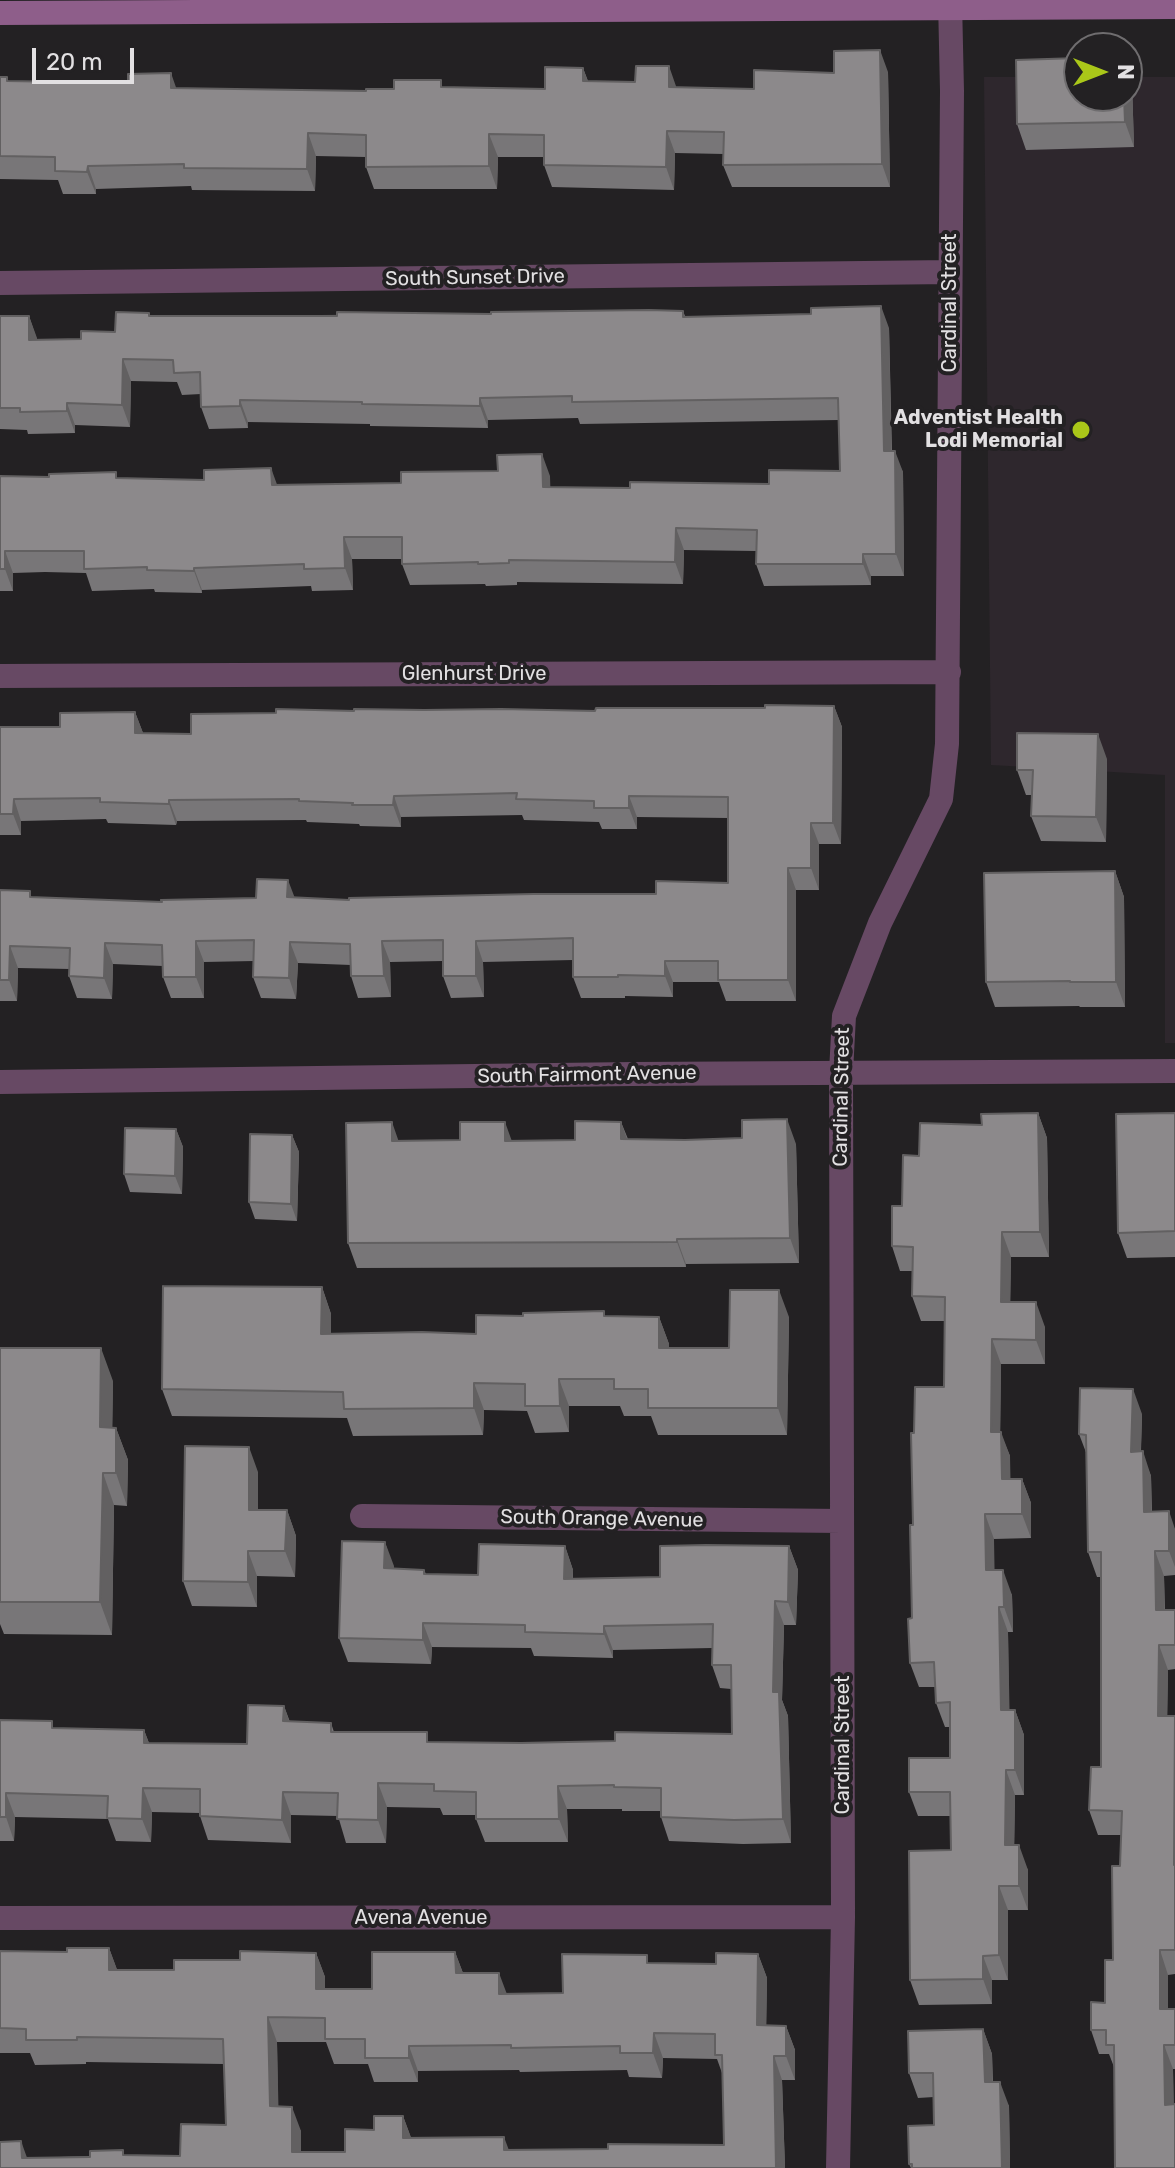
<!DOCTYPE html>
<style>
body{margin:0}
#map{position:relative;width:1175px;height:2168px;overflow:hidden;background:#232123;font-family:Rubik,sans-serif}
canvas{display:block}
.north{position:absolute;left:1063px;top:32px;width:80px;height:80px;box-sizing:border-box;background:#232123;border:2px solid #6f6d6f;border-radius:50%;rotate:90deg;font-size:22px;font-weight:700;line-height:32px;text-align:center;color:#e2e0e2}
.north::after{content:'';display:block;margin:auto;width:28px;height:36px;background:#aac719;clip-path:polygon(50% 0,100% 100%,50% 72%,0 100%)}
.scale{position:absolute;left:32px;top:48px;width:102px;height:36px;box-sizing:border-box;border:4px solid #e2e0e2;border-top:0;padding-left:10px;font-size:24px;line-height:28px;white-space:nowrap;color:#e2e0e2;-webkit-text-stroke:6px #232123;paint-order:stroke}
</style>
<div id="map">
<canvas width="1175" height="2168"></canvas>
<div class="north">N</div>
<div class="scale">20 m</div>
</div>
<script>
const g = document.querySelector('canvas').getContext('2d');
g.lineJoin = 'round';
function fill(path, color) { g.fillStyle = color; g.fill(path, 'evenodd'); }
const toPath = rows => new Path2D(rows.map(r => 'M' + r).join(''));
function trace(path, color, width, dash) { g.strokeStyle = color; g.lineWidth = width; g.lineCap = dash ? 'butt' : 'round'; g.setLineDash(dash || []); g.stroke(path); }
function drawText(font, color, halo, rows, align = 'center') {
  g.font = font + ' Rubik,sans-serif'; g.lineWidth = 8; g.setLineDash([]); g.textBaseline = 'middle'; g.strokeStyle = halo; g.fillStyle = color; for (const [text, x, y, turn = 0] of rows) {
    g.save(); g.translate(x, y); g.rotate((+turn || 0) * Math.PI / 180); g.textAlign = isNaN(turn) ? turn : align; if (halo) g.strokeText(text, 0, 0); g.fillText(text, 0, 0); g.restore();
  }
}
fill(toPath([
 [984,77,1079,77,1079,96,1127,96,1127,77,1175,77,1175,1043,1165,1043,1165,775,991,765]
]), '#2e272d');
trace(toPath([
 [0,283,950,272],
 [0,676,949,672],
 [0,1082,633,1074,1175,1071],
 [362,1516,842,1521],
 [0,1918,843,1917],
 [838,2168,843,1917,841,1072,844,1016,880,923,941,799,947,744,952,91,950,0]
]), '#674964', 24);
trace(toPath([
 [0,13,1175,7]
]), '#8e5e8a', 24);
fill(toPath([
 [583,68,588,81,677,87,754,89,834,73,888,72,890,187,732,187,723,165,724,154,675,153,674,190,552,187,544,165,544,157,498,157,497,189,374,189,366,167,366,157,316,156,315,191,192,190,191,186,96,189,96,194,63,194,58,180,0,179,0,77,9,81,177,88,366,91,443,87,545,89],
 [1127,68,1132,82,1134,147,1026,150,1017,124,1127,96],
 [683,311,685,316,889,328,892,451,903,472,904,576,871,576,871,585,764,586,756,564,756,551,684,550,683,584,517,582,517,585,486,586,485,584,410,585,402,564,402,559,352,559,353,590,312,591,311,586,202,590,202,593,155,592,154,589,92,591,86,573,45,572,13,573,13,591,0,591,0,476,118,479,277,485,401,483,550,476,550,487,630,488,769,484,840,471,839,420,580,424,578,418,488,420,488,428,370,426,370,424,248,422,248,428,209,429,201,407,201,394,182,395,177,382,131,381,130,427,75,425,75,433,28,434,27,430,0,429,0,316,29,316,37,340,81,339,115,332,150,316,491,314],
 [834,706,842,727,841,844,819,844,819,890,796,890,796,1001,726,1001,719,982,673,982,673,997,625,996,625,998,581,998,573,977,573,960,483,962,484,997,451,998,443,976,443,961,390,962,391,997,358,998,351,976,351,965,298,963,296,999,261,998,253,977,254,961,204,962,204,998,171,998,163,977,163,966,113,964,112,999,77,998,69,976,70,969,18,968,17,1001,0,1001,0,890,33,897,162,902,295,898,349,900,656,894,728,883,728,818,637,817,637,829,602,829,599,822,524,820,522,815,401,817,401,827,360,826,359,824,307,822,306,820,177,821,176,825,108,823,106,819,21,821,21,835,0,835,0,727,60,727,135,712,143,733,191,734,354,711,424,710,595,711],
 [1107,759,1106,842,1041,841,1031,816,1032,795,1026,795,1017,770],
 [1115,871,1124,897,1125,1007,1080,1007,1079,1006,995,1007,986,982],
 [1038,1113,1047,1138,1049,1257,1011,1257,1010,1302,1045,1327,1045,1364,1001,1364,1000,1432,1010,1456,1010,1479,1022,1479,1031,1503,1031,1538,994,1539,994,1570,1012,1595,1013,1632,1008,1632,1009,1710,1015,1710,1024,1735,1024,1795,1015,1795,1014,1845,1028,1870,1028,1910,1008,1910,1008,1980,992,1980,992,2004,919,2005,910,1980,951,1850,950,1816,918,1816,909,1792,950,1758,950,1727,945,1727,936,1703,935,1687,919,1687,910,1663,912,1618,914,1433,944,1387,944,1321,921,1321,912,1296,913,1271,900,1271,892,1246,902,1206,919,1156,982,1125],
 [1175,1113,1175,1257,1127,1258,1118,1233],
 [621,1122,628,1139,796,1144,799,1263,686,1264,686,1267,357,1268,348,1243,399,1141,575,1140],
 [176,1129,183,1147,182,1194,130,1192,124,1174],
 [292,1135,299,1152,297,1221,255,1219,249,1202],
 [322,1287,331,1314,331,1333,476,1334,523,1316,604,1311,605,1316,659,1317,669,1344,669,1348,729,1348,789,1317,787,1435,658,1435,651,1416,624,1416,620,1406,569,1406,569,1432,535,1433,527,1411,484,1410,483,1435,353,1436,347,1418,172,1416,162,1389],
 [0,1348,113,1381,112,1428,116,1428,128,1460,127,1506,114,1505,112,1635,4,1634,0,1624],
 [1142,1414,1141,1451,1151,1476,1152,1512,1175,1529,1175,1575,1164,1576,1165,1610,1175,1610,1175,1669,1168,1670,1167,1716,1175,1716,1175,1974,1168,1975,1168,2009,1175,2009,1175,2069,1173,2069,1175,2168,1114,2067,1109,2054,1099,2054,1091,2030,1105,2003,1113,1960,1120,1866,1121,1835,1098,1835,1089,1810,1101,1767,1101,1577,1097,1577,1088,1552,1087,1455,1079,1434],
 [258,1472,258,1510,287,1510,296,1536,295,1577,257,1576,257,1607,192,1606,183,1581],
 [385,1542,393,1569,424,1570,426,1574,478,1575,565,1546,573,1570,573,1579,660,1577,789,1546,798,1570,796,1625,784,1625,782,1700,788,1716,791,1843,743,1844,669,1841,661,1817,661,1811,622,1811,622,1809,567,1809,568,1842,485,1842,476,1819,476,1815,443,1815,440,1808,387,1807,386,1843,346,1843,338,1816,291,1815,291,1843,208,1840,200,1816,200,1813,152,1812,151,1842,116,1841,108,1819,15,1817,14,1841,0,1841,0,1720,54,1728,144,1730,149,1743,247,1744,284,1706,290,1722,331,1723,334,1732,430,1742,521,1743,615,1741,732,1734,731,1689,720,1688,712,1665,712,1648,613,1650,613,1658,534,1656,531,1648,432,1647,431,1664,348,1662,339,1638],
 [109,1948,117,1970,174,1970,240,1960,316,1953,325,1977,325,1989,372,1989,455,1952,463,1973,506,1994,563,1993,650,1963,716,1964,758,1954,767,1978,766,2026,786,2026,795,2050,795,2080,782,2080,785,2168,0,2168,27,2158,125,2155,180,2156,226,2125,224,2064,86,2062,86,2064,35,2065,30,2053,0,2053,0,1951,67,1952],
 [277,2042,326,2042,334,2064,368,2064,374,2082,418,2082,418,2071,519,2070,520,2072,627,2070,629,2077,662,2078,663,2058,717,2059,722,2073,724,2145,608,2149,509,2150,411,2138,403,2116,374,2130,345,2152,301,2152,301,2131,278,2107],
 [983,2029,992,2054,993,2082,1009,2106,1010,2168,911,2168,909,2164,934,2125,934,2097,918,2098,909,2073]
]), '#787678');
fill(toPath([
 [880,50,888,72,890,187,882,164],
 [669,66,677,89,669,87],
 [583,68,591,90,583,81],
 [1127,68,1132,82,1134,147,1125,122,1124,96,1127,96],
 [171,73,179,96,171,88],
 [667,131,675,153,674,190,666,167],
 [308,133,316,156,315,191,307,169],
 [489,134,498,157,497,189,489,166],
 [88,166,96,189,96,194,87,172],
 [881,306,889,328,892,473,884,451],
 [29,316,37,338,37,362,29,340],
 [123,359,131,381,130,427,122,405],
 [480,398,488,420,488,428,480,406],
 [240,400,248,422,248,428,240,406],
 [67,403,75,425,75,433,67,411],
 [895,451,903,472,904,576,896,554],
 [542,454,550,476,551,509,543,487],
 [271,468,279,490,272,485],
 [676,528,684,550,683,584,675,562],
 [344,537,352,559,353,590,345,568],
 [5,551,13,573,13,591,5,569],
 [863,554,871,576,871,585,863,564],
 [194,568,202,590,202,593,194,571],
 [834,706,842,727,841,844,833,823],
 [135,712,143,733,135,733],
 [1098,734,1107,759,1106,842,1096,817],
 [394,796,401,817,401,827,393,805],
 [629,796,637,817,637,829,629,808],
 [14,799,21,821,21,835,13,814],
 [169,800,177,821,176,825,169,804],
 [811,823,819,844,819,890,811,868],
 [788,868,796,890,796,1001,788,980],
 [1115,871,1124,897,1125,1007,1116,982],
 [288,880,296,901,287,897],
 [196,941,204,962,204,998,196,977],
 [382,941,390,962,391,997,384,976],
 [476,941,483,962,484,997,476,976],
 [290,942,298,963,296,999,289,978],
 [105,943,113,964,112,999,104,978],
 [10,946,18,968,17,1001,9,980],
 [665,961,673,982,673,997,665,976],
 [1038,1113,1047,1138,1049,1257,1040,1232],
 [787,1119,796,1144,799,1263,790,1238],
 [392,1122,401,1148,392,1141],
 [505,1122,514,1147,505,1141],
 [621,1122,630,1147,621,1139],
 [176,1129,183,1147,182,1194,175,1176],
 [292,1135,299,1152,297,1221,291,1204],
 [1002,1232,1011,1257,1010,1326,1001,1302],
 [677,1239,686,1264,686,1267,677,1242],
 [322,1287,331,1314,331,1360,321,1334],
 [779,1290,789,1317,787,1435,778,1408],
 [1036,1302,1045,1327,1045,1364,1036,1340],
 [659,1317,669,1344,669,1375,659,1348],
 [992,1339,1001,1364,1000,1456,991,1432],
 [101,1348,113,1381,112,1460,100,1427],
 [559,1379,569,1406,569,1432,560,1406],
 [474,1383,484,1410,483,1435,474,1408],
 [1133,1389,1142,1414,1140,1476,1131,1452],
 [116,1428,128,1460,127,1506,116,1473],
 [1001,1432,1010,1456,1011,1504,1002,1479],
 [249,1447,258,1472,258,1535,249,1510],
 [1143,1451,1151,1476,1152,1536,1144,1512],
 [103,1473,114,1505,112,1635,100,1602],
 [1022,1479,1031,1503,1031,1538,1022,1514],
 [287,1510,296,1536,295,1577,285,1551],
 [1169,1511,1175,1529,1175,1567,1169,1551],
 [985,1514,994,1539,995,1595,986,1570],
 [385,1542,394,1566,393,1592,384,1568],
 [565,1546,573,1570,572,1603,564,1579],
 [789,1546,798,1570,796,1625,788,1602],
 [248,1551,257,1576,257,1607,248,1582],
 [1155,1551,1164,1576,1165,1634,1156,1610],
 [1003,1570,1012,1595,1013,1632,1004,1607],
 [775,1601,784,1625,782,1700,788,1716,791,1843,783,1819,773,1692],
 [999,1607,1008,1632,1010,1735,1001,1710],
 [423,1623,432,1647,431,1664,423,1640],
 [604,1626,613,1650,613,1658,604,1634],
 [1159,1645,1168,1670,1167,1740,1158,1716],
 [284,1706,292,1729,283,1721],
 [1015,1710,1024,1735,1024,1795,1015,1770],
 [144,1730,153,1754,144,1743],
 [1006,1770,1015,1795,1014,1870,1005,1845],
 [378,1783,387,1807,386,1843,378,1820],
 [558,1786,567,1809,568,1842,559,1819],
 [143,1788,152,1812,151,1842,142,1819],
 [283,1792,291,1815,291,1843,282,1820],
 [6,1793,15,1817,14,1841,6,1817],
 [1019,1845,1028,1870,1028,1910,1019,1886],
 [999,1886,1008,1910,1008,1980,999,1955],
 [109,1948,118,1972,109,1970],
 [1160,1950,1168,1975,1168,2033,1160,2009],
 [455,1952,464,1976,456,1973],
 [316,1953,325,1977,325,2013,316,1989],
 [758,1954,767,1978,766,2050,757,2025],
 [983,1956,992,1980,992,2004,983,1979],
 [499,1973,508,1997,499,1994],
 [268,2017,277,2042,279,2131,270,2106],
 [786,2026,795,2050,795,2080,786,2056],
 [983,2029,992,2054,993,2107,985,2082],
 [654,2033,663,2058,662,2078,653,2053],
 [1164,2045,1173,2069,1174,2129,1165,2105],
 [409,2046,418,2071,418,2082,409,2058],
 [774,2056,782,2080,785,2168,776,2168],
 [1000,2082,1009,2106,1010,2168,1002,2168],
 [292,2107,301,2131,301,2168,292,2152],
 [403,2116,412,2140,403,2138],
 [504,2137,513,2161,504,2150],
 [21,2141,30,2166,22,2158]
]), '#626061');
const building = toPath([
 [880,50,882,164,723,165,724,132,667,131,666,167,544,165,544,135,489,134,489,166,366,167,366,135,308,133,307,169,184,168,184,164,88,166,87,172,55,171,55,157,0,156,0,77,7,77,7,81,128,83,128,74,171,73,171,88,366,91,366,89,394,89,394,80,441,80,441,87,545,89,545,67,583,68,583,81,635,82,636,66,669,66,669,87,754,89,754,70,834,73,834,51,880,50],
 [1079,58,1079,96,1124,96,1125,122,1017,124,1016,60,1079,58],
 [881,306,884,451,895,451,896,554,863,554,863,564,756,564,757,530,676,528,675,562,509,560,509,563,478,564,478,562,402,564,402,537,344,537,345,568,304,569,304,564,194,568,194,571,147,570,147,567,84,569,84,551,5,551,5,569,0,569,0,476,49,477,49,474,116,472,116,478,204,480,204,470,271,468,272,485,401,483,401,472,498,471,497,455,542,454,543,487,630,488,630,482,769,484,769,470,840,471,838,398,572,402,572,396,480,398,480,406,362,404,362,402,240,400,240,406,201,407,200,372,174,373,173,360,123,359,122,405,67,403,67,411,20,412,20,408,0,408,0,316,29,316,29,340,81,339,81,331,115,332,116,312,149,313,149,316,337,316,337,312,491,314,491,312,649,310,683,311,683,317,811,314,811,308,881,306],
 [765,705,834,706,833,823,811,823,811,868,788,868,788,980,718,980,718,961,665,961,665,976,618,975,618,977,573,977,573,938,476,941,476,976,443,976,443,940,382,941,384,976,351,976,350,944,290,942,289,978,253,977,254,940,196,941,196,977,163,977,162,945,105,943,104,978,69,976,70,948,10,946,9,980,0,980,0,890,30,891,30,897,162,902,161,900,256,898,257,879,288,880,287,897,349,900,349,898,533,894,656,894,656,881,728,883,728,797,629,796,629,808,594,808,594,801,516,799,517,793,394,796,393,805,352,805,353,803,299,801,299,799,169,800,169,804,100,802,100,798,14,799,13,814,0,814,0,727,60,727,60,713,135,712,135,733,191,734,191,714,276,713,276,709,354,711,354,709,424,710,501,709,595,711,596,708,765,708,765,705],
 [1017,733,1098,734,1096,817,1031,816,1033,770,1017,770,1017,733],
 [1115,871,1116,982,1070,982,1070,981,986,982,984,873,1115,871],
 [1038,1113,1040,1232,1002,1232,1001,1302,1036,1302,1036,1340,992,1339,991,1432,1001,1432,1002,1479,1022,1479,1022,1514,985,1514,986,1570,1003,1570,1004,1607,999,1607,1001,1710,1015,1710,1015,1770,1006,1770,1005,1845,1019,1845,1019,1886,999,1886,999,1955,983,1956,983,1979,910,1980,909,1851,951,1850,950,1792,909,1792,909,1758,950,1758,950,1702,936,1703,934,1662,910,1663,908,1619,912,1618,910,1525,913,1525,911,1433,914,1433,915,1387,944,1387,945,1297,912,1296,913,1247,892,1246,892,1206,902,1206,903,1155,919,1156,920,1123,982,1125,981,1114,1038,1113],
 [1175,1113,1175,1231,1118,1233,1116,1114,1175,1113],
 [787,1119,790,1238,677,1239,677,1242,348,1243,346,1123,392,1122,392,1141,460,1140,460,1122,505,1122,505,1141,575,1140,575,1121,621,1122,621,1139,685,1140,742,1138,742,1120,787,1119],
 [125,1128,176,1129,175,1176,124,1174,125,1128],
 [250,1134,292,1135,291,1204,249,1202,250,1134],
 [163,1286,322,1287,321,1334,422,1332,476,1334,476,1315,523,1316,523,1313,604,1311,604,1316,659,1317,659,1348,729,1348,730,1290,779,1290,778,1408,648,1408,648,1389,614,1389,614,1379,559,1379,560,1406,525,1406,525,1384,474,1383,474,1408,344,1409,343,1392,162,1389,163,1286],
 [0,1348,101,1348,100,1427,116,1428,116,1473,103,1473,100,1602,0,1602,0,1348],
 [1080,1388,1133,1389,1131,1452,1143,1451,1144,1512,1169,1511,1169,1551,1155,1551,1156,1610,1175,1610,1175,1645,1159,1645,1158,1716,1175,1716,1174,1865,1175,1865,1175,1950,1160,1950,1160,2009,1175,2009,1175,2045,1164,2045,1165,2105,1175,2104,1175,2168,1115,2168,1114,2045,1106,2045,1106,2030,1091,2030,1091,2002,1105,2003,1105,1960,1113,1960,1112,1866,1120,1866,1122,1811,1089,1810,1091,1767,1101,1767,1101,1552,1088,1552,1086,1435,1079,1434,1080,1388],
 [185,1446,249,1447,249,1510,287,1510,285,1551,248,1551,248,1582,183,1581,185,1446],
 [342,1541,385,1542,384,1568,424,1570,424,1574,478,1575,479,1544,565,1546,564,1579,660,1577,660,1546,706,1545,789,1546,788,1602,775,1601,773,1692,779,1692,783,1819,734,1820,661,1817,661,1788,614,1787,614,1785,558,1786,559,1819,476,1819,476,1792,434,1791,434,1784,378,1783,378,1820,337,1819,338,1793,283,1792,282,1820,200,1816,200,1789,143,1788,142,1819,107,1818,108,1796,6,1793,6,1817,0,1817,0,1720,52,1721,52,1728,144,1730,144,1743,247,1744,248,1705,284,1706,283,1721,331,1723,331,1732,427,1732,427,1742,521,1743,615,1741,615,1732,732,1734,731,1665,712,1665,713,1624,604,1626,604,1634,525,1632,525,1625,423,1623,423,1640,339,1638,342,1541],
 [67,1948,109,1948,109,1970,174,1970,174,1960,240,1960,240,1951,316,1953,316,1989,372,1989,372,1952,455,1952,456,1973,499,1973,499,1994,563,1993,562,1954,647,1955,647,1963,716,1964,716,1953,758,1954,757,2025,786,2026,786,2056,774,2056,776,2168,0,2168,0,2142,21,2141,22,2158,90,2157,90,2151,123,2150,123,2155,180,2156,181,2124,226,2125,223,2039,77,2037,77,2040,26,2040,26,2029,0,2028,0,1951,67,1952,67,1948],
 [268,2017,325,2018,325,2039,365,2039,365,2058,409,2058,409,2046,511,2045,511,2048,620,2046,620,2053,653,2053,654,2033,715,2034,715,2055,722,2055,724,2145,608,2144,608,2149,504,2150,504,2137,403,2138,403,2116,374,2116,374,2130,345,2129,345,2152,292,2152,292,2107,270,2106,268,2017],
 [983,2029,985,2082,1000,2082,1002,2168,912,2168,912,2164,909,2164,908,2126,934,2125,933,2073,909,2073,908,2031,983,2029]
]);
fill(building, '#8c898b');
trace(building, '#626061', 2);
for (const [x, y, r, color] of [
 [1081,430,10,"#aac719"]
]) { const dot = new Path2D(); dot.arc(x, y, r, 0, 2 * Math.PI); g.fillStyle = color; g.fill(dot); trace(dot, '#232123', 3); }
drawText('20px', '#e2e0e2', '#232123', [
 ["South Sunset Drive",475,278,-1],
 ["Cardinal Street",950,303,-90],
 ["Glenhurst Drive",474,674],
 ["South Fairmont Avenue",587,1075,-1],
 ["Cardinal Street",842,1097,-89],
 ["South Orange Avenue",602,1519,1],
 ["Cardinal Street",843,1745,-90],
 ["Avena Avenue",421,1918]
]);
drawText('bold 20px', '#e2e0e2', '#232123', [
 ["Adventist Health",1063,418],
 ["Lodi Memorial",1063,441]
], 'right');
</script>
